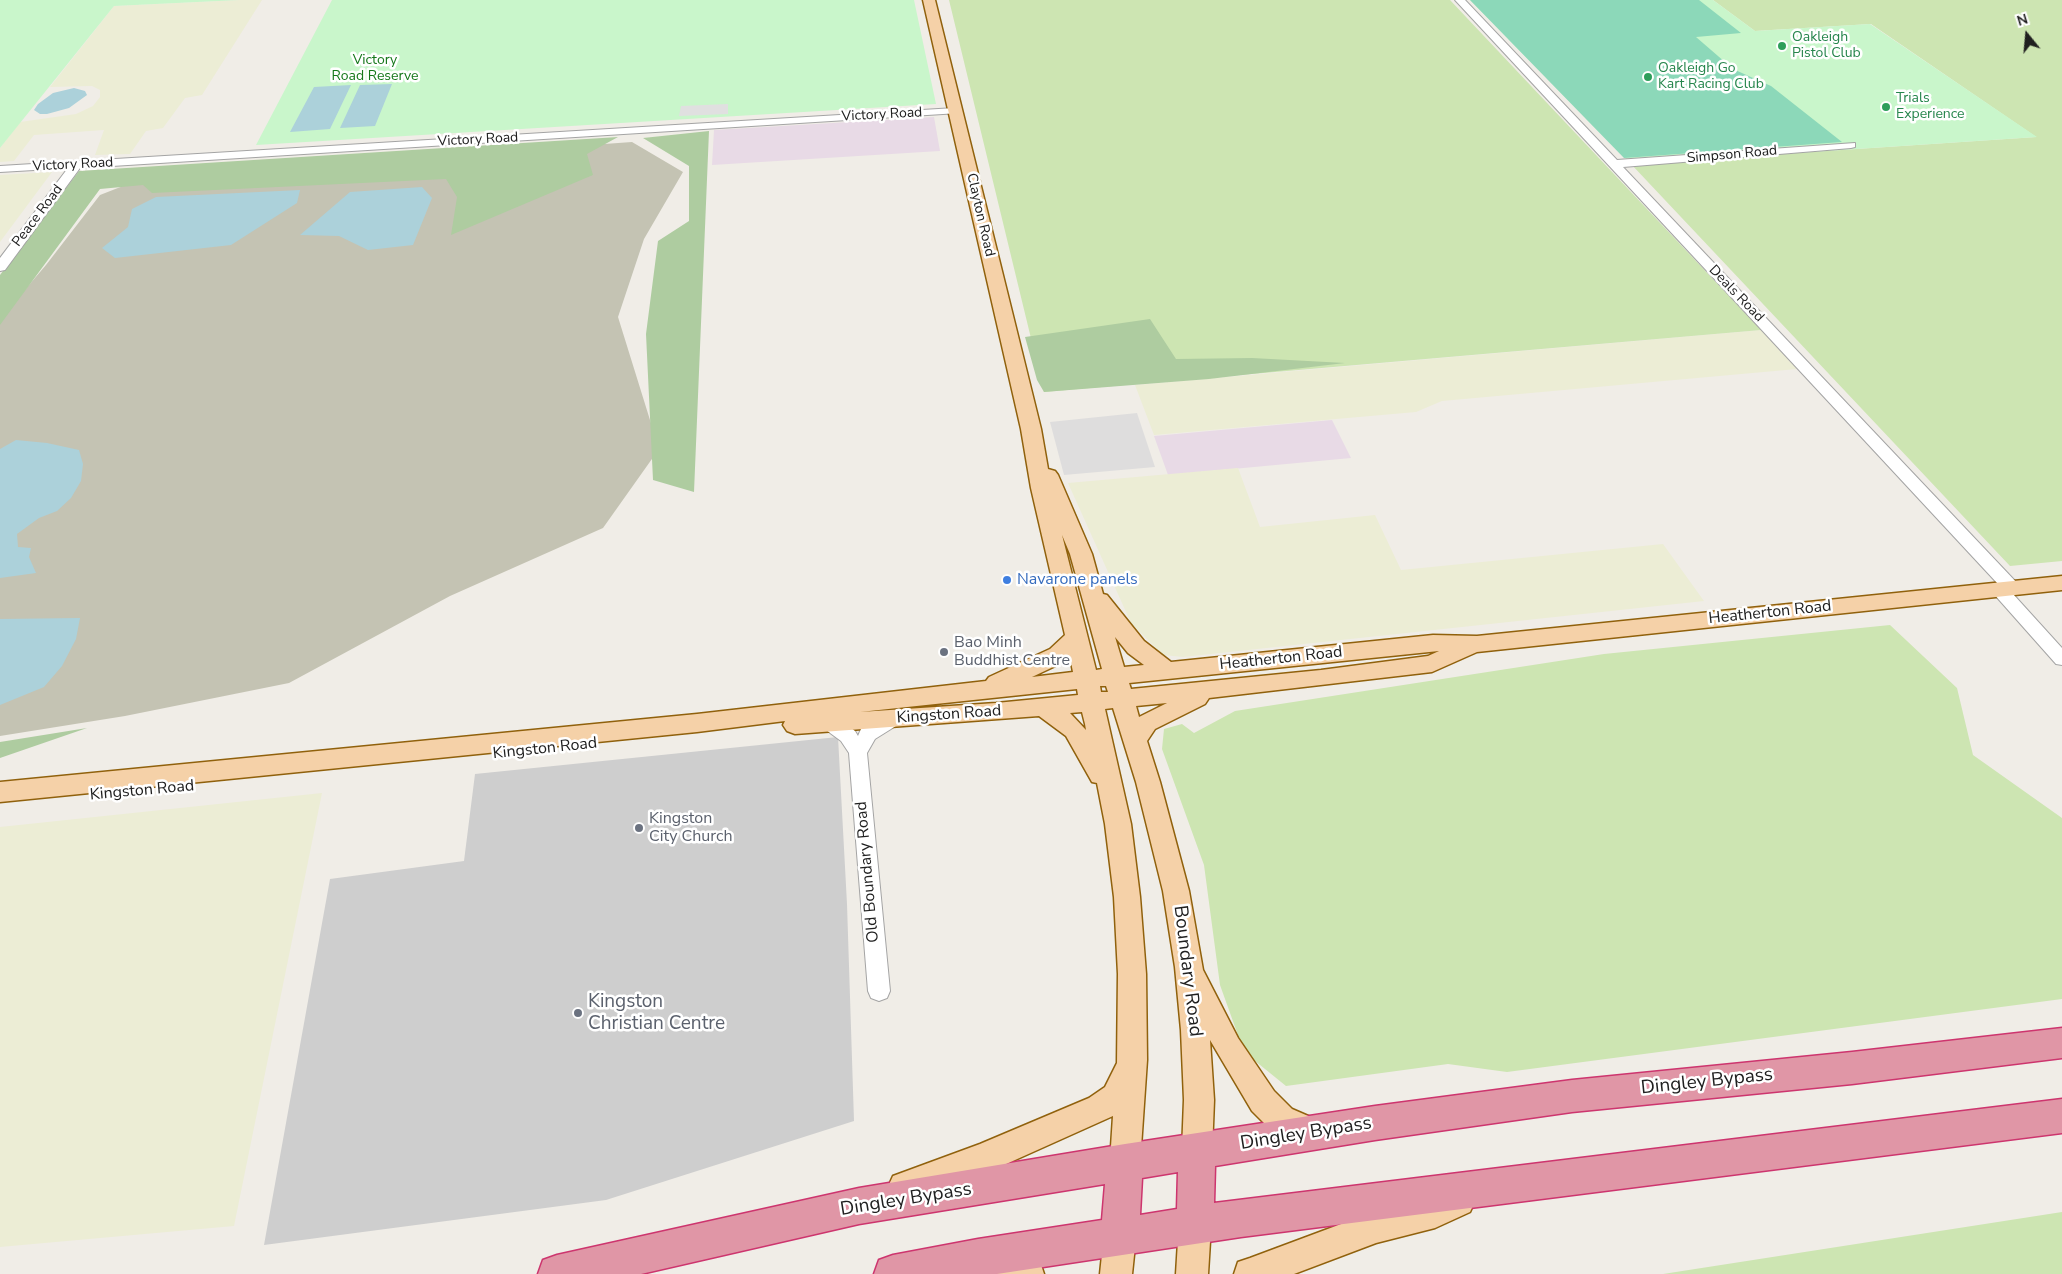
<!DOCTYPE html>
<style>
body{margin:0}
#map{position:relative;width:2062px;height:1274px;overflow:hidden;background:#f0ede7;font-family:"Nunito Sans",sans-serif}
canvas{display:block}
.north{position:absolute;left:2002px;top:10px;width:50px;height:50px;-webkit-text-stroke:4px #fff;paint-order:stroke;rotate:343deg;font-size:14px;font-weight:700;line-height:20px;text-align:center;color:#202020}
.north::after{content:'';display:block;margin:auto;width:18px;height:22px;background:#202020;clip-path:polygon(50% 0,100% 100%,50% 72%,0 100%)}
</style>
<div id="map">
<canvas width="2062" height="1274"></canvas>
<div class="north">N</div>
</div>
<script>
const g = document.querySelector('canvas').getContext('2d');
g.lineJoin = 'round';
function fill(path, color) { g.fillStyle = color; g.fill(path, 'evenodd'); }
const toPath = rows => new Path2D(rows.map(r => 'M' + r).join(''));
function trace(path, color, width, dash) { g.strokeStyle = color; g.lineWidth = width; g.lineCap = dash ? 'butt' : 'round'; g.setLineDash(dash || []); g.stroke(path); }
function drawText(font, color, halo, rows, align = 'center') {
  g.font = font + ' "Nunito Sans",sans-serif'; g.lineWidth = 5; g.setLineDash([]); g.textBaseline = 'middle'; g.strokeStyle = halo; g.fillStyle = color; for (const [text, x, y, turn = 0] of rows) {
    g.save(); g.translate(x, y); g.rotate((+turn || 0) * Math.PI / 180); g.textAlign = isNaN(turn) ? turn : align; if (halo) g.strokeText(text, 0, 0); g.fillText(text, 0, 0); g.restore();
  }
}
fill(toPath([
 [1137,413,1155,467,1064,475,1050,422]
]), '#dedddd');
fill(toPath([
 [934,117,940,151,712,165,714,130],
 [1332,420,1351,458,1168,475,1154,436]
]), '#e8dae6');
fill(toPath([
 [838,737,847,904,854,1121,606,1200,264,1245,330,879,464,861,475,774]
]), '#cecece');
fill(toPath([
 [632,142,683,172,644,239,618,317,659,449,603,528,450,596,289,683,125,716,0,736,0,319,46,265,100,195,146,177]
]), '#c4c3b3');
fill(toPath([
 [239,0,262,0,202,95,185,98,163,128,146,131,130,154,95,155,104,130,34,135,14,161,0,162,0,148,20,122,76,114,93,106,100,97,100,90,92,86,50,87,114,6],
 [52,172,0,242,0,175],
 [1761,330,1797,369,1442,401,1416,412,1154,435,1135,385],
 [1238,468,1260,527,1375,515,1401,570,1663,544,1704,601,1183,657,1163,655,1131,623,1068,483],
 [322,793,234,1226,0,1247,0,827]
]), '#ecedd5');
fill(toPath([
 [949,0,1450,0,1761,330,1044,392],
 [1713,0,2062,0,2062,561,2010,566,1631,164,2036,137,1871,24,1755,31],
 [1890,625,1957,688,1973,755,2062,818,2062,999,1507,1072,1448,1064,1286,1086,1244,1052,1220,985,1204,865,1162,749,1164,729,1182,724,1194,733,1235,711,1604,654],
 [2062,1212,2062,1274,1663,1274]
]), '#cde5b2');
fill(toPath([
 [709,131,694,492,653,480,646,334,658,241,689,221,689,166,643,138],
 [618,137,587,154,593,175,451,235,457,197,446,179,152,193,143,185,100,189,0,325,0,275,79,171],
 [1150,319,1176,359,1252,358,1345,363,1209,379,1044,392,1037,380,1025,337],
 [87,728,0,758,0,742]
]), '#aecca0');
fill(toPath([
 [0,0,239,0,114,6,0,148],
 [332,0,914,0,936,104,256,145],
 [1470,0,1713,0,1755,31,1870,24,2037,137,1631,164]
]), '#c9f6cb');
fill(toPath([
 [1470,0,1699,0,1741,33,1696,37,1733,69,1771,86,1842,142,1624,158]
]), '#8cd8b9');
fill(toPath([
 [728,104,728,114,679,116,681,106]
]), '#e0e0e0');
fill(toPath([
 [392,84,375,126,340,128,360,85],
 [351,85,330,129,290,132,314,87],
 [74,88,85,91,87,95,69,108,47,114,40,114,34,110,38,104,53,93],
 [422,187,432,198,413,245,368,250,339,236,300,235,350,192],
 [300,190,297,203,231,245,115,258,102,248,128,227,132,209,156,197],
 [16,440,47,443,79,450,83,464,81,481,71,498,57,511,39,518,17,534,18,547,31,548,29,557,36,573,0,578,0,449],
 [80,618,76,639,62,666,44,687,0,705,0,619]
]), '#acd1da');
const minor = toPath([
 [1455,0,1465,0,1617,160,1855,143,1855,147,1851,148,1623,167,2018,584,2020,588,2018,592,2013,594,2062,648,2062,665,2056,664,1993,593,1991,589,1993,585,1998,584,1455,0],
 [955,108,959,109,959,113,80,168,5,270,0,271,0,258,68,168,0,172,0,166,955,108],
 [892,712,899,714,901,719,899,724,875,739,867,753,890,991,887,998,879,1001,871,998,868,991,849,753,841,741,822,727,820,722,822,717,829,715,836,717,855,731,858,736,861,729,892,712]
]);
const major = toPath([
 [923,0,935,0,1041,429,1048,469,1055,471,1058,475,1092,554,1103,594,1107,595,1144,641,1171,662,1433,635,1477,636,2062,576,2062,590,1477,652,1432,672,1209,698,1205,704,1155,729,1147,741,1160,782,1189,891,1203,970,1238,1038,1274,1091,1292,1109,1322,1122,1326,1132,1322,1142,1311,1147,1270,1129,1252,1111,1210,1040,1214,1100,1212,1151,1208,1162,1197,1166,1186,1162,1182,1151,1184,1100,1181,1030,1175,967,1163,891,1136,782,1113,708,1105,709,1131,824,1140,897,1146,974,1147,1060,1140,1162,1136,1173,1125,1177,1114,1173,1110,1162,1113,1116,995,1169,904,1202,893,1198,888,1187,893,1176,980,1144,1089,1098,1105,1087,1117,1063,1118,974,1114,897,1105,824,1097,783,1092,782,1066,736,1039,716,795,734,787,731,783,725,785,721,697,732,0,802,0,782,697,714,986,681,989,677,1050,649,1065,635,1031,488,1021,429,923,0],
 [1062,535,1070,554,1102,669,1096,670,1062,535],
 [1115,637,1128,653,1144,665,1124,667,1115,637],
 [1439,651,1428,656,1321,670,1131,689,1129,683,1439,651],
 [1070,657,1073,672,1032,677,1066,661,1070,657],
 [1100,686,1106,686,1108,692,1101,692,1100,686],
 [1077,689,1078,695,996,703,860,712,1077,689],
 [1167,703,1139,717,1136,706,1167,703],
 [1082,712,1085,724,1086,730,1070,713,1082,712],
 [1459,1185,1470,1190,1475,1201,1470,1212,1435,1228,1376,1243,1294,1274,1234,1274,1238,1262,1250,1258,1376,1211,1433,1197,1459,1185],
 [1195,1209,1206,1214,1211,1225,1208,1274,1176,1274,1179,1225,1184,1214,1195,1209],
 [1120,1220,1131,1225,1136,1236,1132,1274,1100,1274,1104,1236,1109,1225,1120,1220],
 [995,1243,1028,1254,1040,1262,1044,1274,992,1274,984,1270,979,1259,984,1248,995,1243]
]);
const highway = toPath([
 [2062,1028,2062,1058,1852,1084,1572,1112,1375,1140,1215,1166,1214,1203,2062,1099,2062,1133,1241,1237,997,1274,874,1274,879,1260,893,1255,978,1239,1102,1220,1105,1184,859,1224,641,1274,538,1274,543,1260,557,1255,859,1188,1125,1144,1375,1106,1572,1080,1852,1052,2062,1028],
 [1178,1172,1177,1209,1140,1215,1142,1178,1178,1172]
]);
trace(minor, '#a4a4a4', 2);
trace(major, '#90610c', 3);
trace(highway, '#cd356e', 3);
fill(minor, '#fff');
fill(major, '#f5d1a8');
fill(highway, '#e096a6');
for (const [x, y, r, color] of [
 [1782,46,5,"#2e9e5b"],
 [1648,77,5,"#2e9e5b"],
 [1886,107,5,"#2e9e5b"],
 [1007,580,5,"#3f7fe0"],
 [944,652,5,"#6b7280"],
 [639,828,5,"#6b7280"],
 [578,1013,5,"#6b7280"]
]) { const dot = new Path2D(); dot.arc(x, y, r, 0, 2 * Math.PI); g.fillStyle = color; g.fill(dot); trace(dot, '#fff', 2); }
drawText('14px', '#27864d', '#fff', [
 ["Oakleigh",1792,38],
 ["Pistol Club",1792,54],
 ["Oakleigh Go",1658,69],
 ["Kart Racing Club",1658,85],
 ["Trials",1896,99],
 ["Experience",1896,115]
], 'left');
drawText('14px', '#15771a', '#fff', [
 ["Victory",375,61],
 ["Road Reserve",375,77]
]);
drawText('14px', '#202020', '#fff', [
 ["Victory Road",882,115,-3],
 ["Victory Road",478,140,-3],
 ["Simpson Road",1732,155,-5],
 ["Victory Road",73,165,-3],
 ["Clayton Road",980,215,77],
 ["Peace Road",38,216,-53],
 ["Deals Road",1736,294,46]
]);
drawText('16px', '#366cbe', '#fff', [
 ["Navarone panels",1017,580]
], 'left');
drawText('16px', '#202020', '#fff', [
 ["Heatherton Road",1770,613,-6],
 ["Heatherton Road",1281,659,-6],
 ["Kingston Road",949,715,-4],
 ["Kingston Road",545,749,-6],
 ["Kingston Road",142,791,-5],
 ["Old Boundary Road",868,872,-95]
]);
drawText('16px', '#5b616d', '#fff', [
 ["Bao Minh",954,643],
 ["Buddhist Centre",954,661],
 ["Kingston",649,819],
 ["City Church",649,837]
], 'left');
drawText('19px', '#202020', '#fff', [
 ["Boundary Road",1187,971,83],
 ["Dingley Bypass",1707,1082,-6],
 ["Dingley Bypass",1306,1134,-9],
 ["Dingley Bypass",906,1200,-9]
]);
drawText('19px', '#5b616d', '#fff', [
 ["Kingston",588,1002],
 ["Christian Centre",588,1024]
], 'left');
</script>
